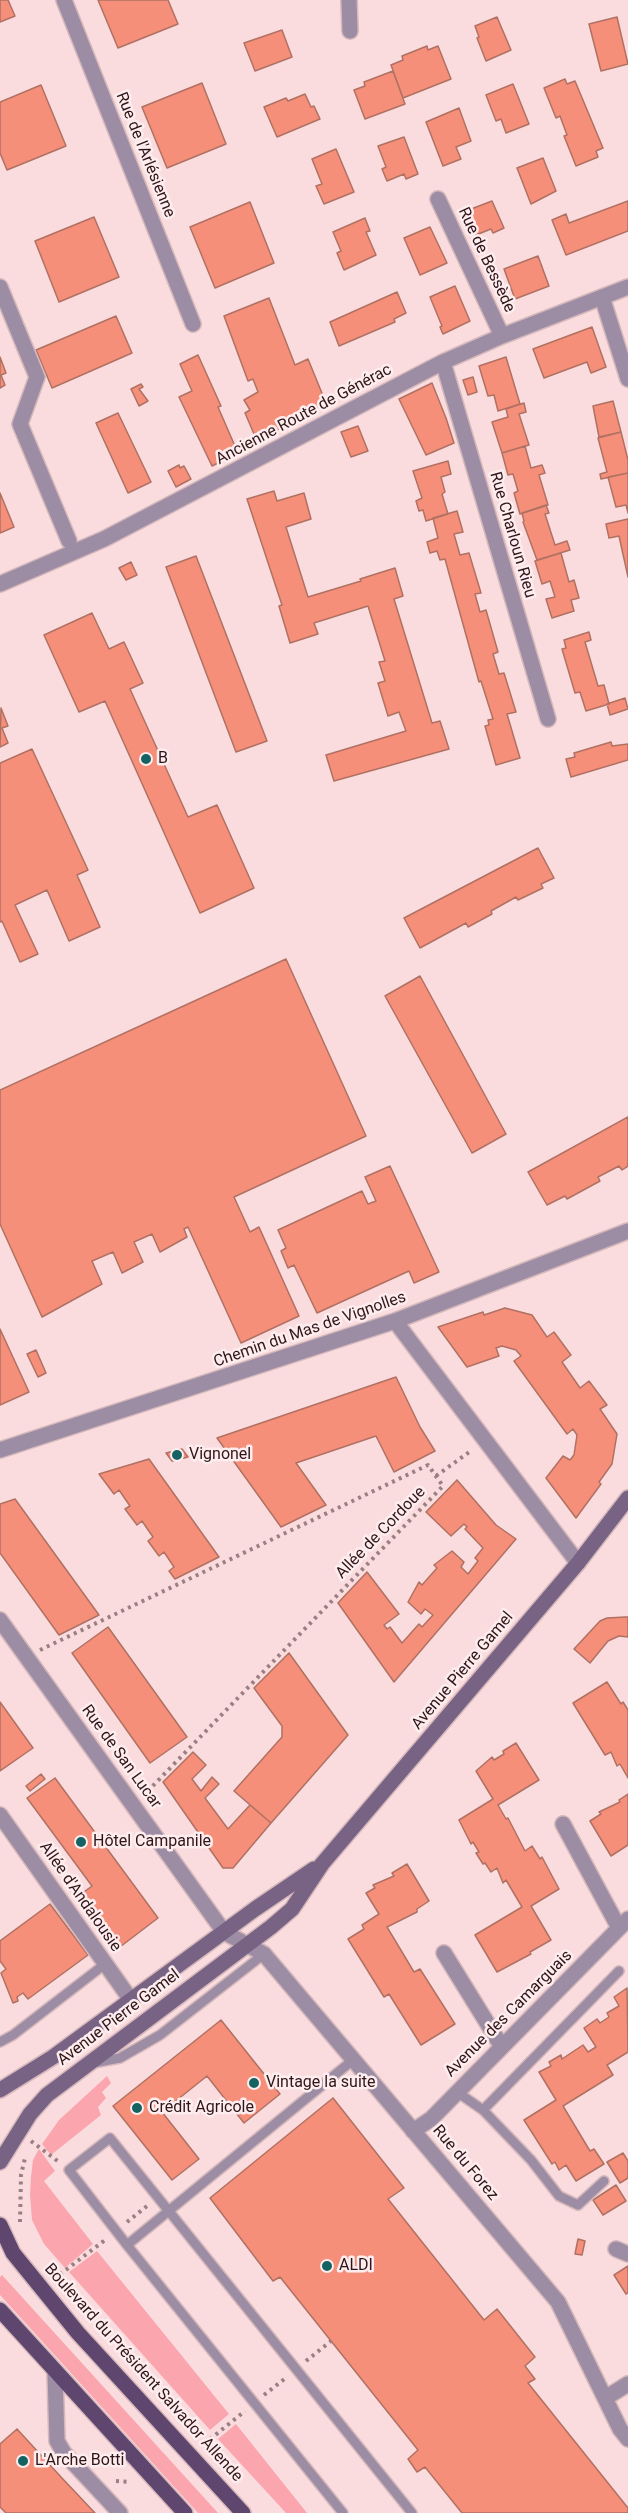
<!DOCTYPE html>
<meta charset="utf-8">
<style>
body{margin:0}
canvas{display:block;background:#fadcde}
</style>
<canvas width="628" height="2513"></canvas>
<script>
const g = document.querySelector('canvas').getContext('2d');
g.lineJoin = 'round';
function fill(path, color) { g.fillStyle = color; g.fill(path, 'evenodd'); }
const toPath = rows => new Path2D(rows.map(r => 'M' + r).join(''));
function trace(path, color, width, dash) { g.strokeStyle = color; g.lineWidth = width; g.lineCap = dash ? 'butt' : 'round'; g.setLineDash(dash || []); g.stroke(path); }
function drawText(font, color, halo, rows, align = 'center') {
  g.font = font + ' Roboto,sans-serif'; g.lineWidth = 5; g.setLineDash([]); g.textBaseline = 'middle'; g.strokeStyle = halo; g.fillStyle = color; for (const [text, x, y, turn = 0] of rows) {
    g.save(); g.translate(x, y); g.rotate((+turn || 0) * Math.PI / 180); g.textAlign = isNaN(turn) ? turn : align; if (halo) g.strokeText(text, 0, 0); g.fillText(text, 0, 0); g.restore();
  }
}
fill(toPath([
 [107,2076,111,2083,102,2092,106,2098,98,2107,101,2115,51,2155,42,2144,59,2120],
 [39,2149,55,2171,44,2181,93,2244,65,2268,44,2244,32,2220,30,2195,31,2177,33,2160],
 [97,2251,229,2414,210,2430,69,2272],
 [2,2275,218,2513,198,2513,0,2295,0,2277],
 [236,2424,307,2513,286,2513,218,2439]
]), '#fba6af');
const building = toPath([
 [0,0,8,0,15,16,0,22,0,0],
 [98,0,168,0,178,24,118,48,98,0],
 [497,17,511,50,486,61,477,38,479,37,475,26,497,17],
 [617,17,628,64,601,71,589,24,617,17],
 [282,30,292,57,255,71,244,43,282,30],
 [427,46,428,50,438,46,451,79,403,98,391,65,403,60,402,56,427,46],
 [393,71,405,104,365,119,354,90,365,86,364,82,393,71],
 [565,79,567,84,575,81,603,148,596,151,598,157,576,166,564,136,567,135,560,116,556,118,544,88,565,79],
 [202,83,226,144,167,168,142,107,202,83],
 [513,84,529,124,506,133,501,119,496,121,486,95,513,84],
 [41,85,66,146,7,170,0,153,0,102,41,85],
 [305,94,311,107,314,106,320,119,277,137,264,107,286,98,288,101,305,94],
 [459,108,471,141,456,147,461,159,443,166,426,122,459,108],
 [404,137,418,174,406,179,404,174,387,181,382,169,386,167,378,146,404,137],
 [336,149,354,192,324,204,316,186,322,184,312,159,336,149],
 [543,158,556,191,531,204,517,168,543,158],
 [492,201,504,228,493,233,491,229,476,235,466,211,492,201],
 [628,201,628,231,566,255,552,220,566,214,569,223,628,201],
 [250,202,274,263,215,288,190,227,250,202],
 [94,217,119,277,59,302,35,241,94,217],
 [365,218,370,231,366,232,376,255,344,270,337,253,341,251,333,232,365,218],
 [430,227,447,263,420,275,404,238,430,227],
 [538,256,549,286,515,299,504,269,538,256],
 [455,286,470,321,443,334,440,327,442,326,430,297,455,286],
 [397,292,406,313,394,319,395,322,339,346,330,322,397,292],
 [269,298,295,365,308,359,326,403,257,441,245,413,250,410,244,400,258,392,253,379,248,381,224,316,269,298],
 [116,316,132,353,52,388,36,350,116,316],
 [592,327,606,367,591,373,587,362,544,378,533,349,592,327],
 [198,355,221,406,218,407,238,453,212,466,179,397,192,391,180,364,198,355],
 [0,357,6,373,1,375,5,385,0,388,0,357],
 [506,357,520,404,498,411,494,395,488,396,479,366,506,357],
 [473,377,477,392,468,395,463,380,473,377],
 [432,383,446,418,454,443,426,455,399,399,432,383],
 [141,384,143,387,139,389,148,401,139,406,131,389,141,384],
 [613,401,621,432,599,437,593,406,613,401],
 [524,403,526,412,519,414,529,445,502,453,492,422,508,417,506,409,524,403],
 [118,413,151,482,128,493,96,423,118,413],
 [358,426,368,451,351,457,341,432,358,426],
 [621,432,628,460,628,473,601,479,600,474,607,472,598,438,621,432],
 [525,446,531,468,542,465,545,473,539,475,548,505,520,514,514,493,518,491,513,474,508,475,502,453,525,446],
 [448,461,451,474,441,477,445,492,442,494,448,514,426,521,423,510,419,511,416,501,422,498,413,471,448,461],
 [179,465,180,468,184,466,191,479,176,487,168,471,179,465],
 [628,473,628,513,626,505,616,507,608,477,628,473],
 [274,491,277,501,304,493,311,519,286,527,308,597,361,581,360,579,395,568,403,596,394,599,432,723,440,721,449,749,334,781,326,755,406,731,399,712,388,716,378,683,385,681,379,662,385,661,368,606,314,623,318,634,290,643,279,606,282,605,247,499,274,491],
 [0,493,14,527,0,533,0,493],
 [546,505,549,513,545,514,555,545,567,541,570,550,537,560,523,522,524,521,522,513,546,505],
 [457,511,463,532,454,534,460,555,469,553,481,593,475,594,480,612,486,610,498,652,493,654,499,674,504,673,516,712,507,714,520,758,496,765,485,726,489,725,488,720,493,719,481,681,479,682,445,559,440,560,437,551,430,553,427,542,438,538,433,518,457,511],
 [628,519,628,577,619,536,609,538,606,524,628,519],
 [561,553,569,582,574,580,579,598,571,600,574,611,552,618,546,599,555,597,550,581,542,584,535,561,561,553],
 [196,556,267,741,236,752,166,567,196,556],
 [131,562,137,575,126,580,119,568,131,562],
 [92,613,109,649,124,642,143,683,130,689,188,817,217,805,254,888,200,913,105,701,79,712,44,635,92,613],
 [589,632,591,640,585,642,598,686,604,685,609,704,586,711,580,692,575,693,562,649,566,648,564,640,589,632],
 [625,698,628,709,610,715,607,704,625,698],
 [1,708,8,726,2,728,8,743,0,747,1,708],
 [611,742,612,746,628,744,628,760,571,777,566,759,575,757,574,753,611,742],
 [32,749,88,870,77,875,100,927,69,941,47,890,15,905,38,954,20,962,2,921,0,922,0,763,32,749],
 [538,848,554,878,541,884,543,888,518,900,516,897,491,911,492,914,468,927,466,923,420,948,404,918,538,848],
 [286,959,366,1136,234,1197,250,1232,259,1227,299,1316,241,1343,188,1227,184,1229,187,1237,160,1252,152,1234,134,1242,143,1262,122,1273,113,1252,92,1261,102,1284,42,1317,0,1224,0,1090,286,959],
 [420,976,506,1134,472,1153,385,996,420,976],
 [628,1117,628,1166,622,1170,619,1166,598,1177,600,1181,567,1199,565,1196,547,1205,528,1172,628,1117],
 [390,1166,439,1272,414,1283,409,1271,317,1313,294,1265,288,1268,281,1251,286,1248,278,1230,362,1191,368,1204,376,1201,365,1177,390,1166],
 [505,1308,532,1315,547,1337,554,1332,571,1355,562,1362,580,1388,589,1381,607,1405,600,1409,617,1434,612,1464,599,1482,601,1484,576,1518,546,1478,563,1456,570,1460,574,1455,577,1435,573,1429,567,1434,514,1361,521,1356,516,1350,502,1346,496,1348,499,1356,467,1367,438,1327,483,1312,484,1315,505,1308],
 [0,1329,29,1392,0,1405,0,1329],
 [36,1350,46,1373,38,1377,27,1354,36,1350],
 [396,1377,420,1427,435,1451,394,1472,376,1436,296,1463,326,1505,281,1527,217,1438,396,1377],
 [182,1449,188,1457,172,1461,166,1453,182,1449],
 [149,1459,219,1557,175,1579,169,1571,174,1567,164,1552,159,1556,148,1541,153,1537,142,1521,137,1525,125,1509,130,1506,119,1490,114,1494,99,1474,149,1459],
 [457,1480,496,1525,516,1539,394,1682,338,1603,367,1572,399,1614,384,1625,387,1629,390,1627,402,1643,419,1624,422,1627,433,1615,425,1609,421,1614,408,1602,419,1582,422,1585,437,1568,434,1565,452,1551,464,1562,461,1567,468,1574,478,1561,475,1558,483,1548,465,1529,467,1527,464,1524,451,1536,426,1512,457,1480],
 [15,1499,99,1615,59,1635,0,1553,0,1504,15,1499],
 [625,1617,628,1617,628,1637,619,1636,608,1641,590,1663,574,1649,600,1621,607,1618,625,1617],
 [108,1627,187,1737,150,1763,72,1653,108,1627],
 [289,1653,348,1735,271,1823,234,1791,282,1737,282,1726,254,1688,289,1653],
 [607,1682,621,1704,623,1702,628,1710,628,1778,620,1764,617,1766,611,1752,605,1755,573,1703,607,1682],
 [0,1702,33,1748,0,1771,0,1702],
 [516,1743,539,1780,498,1805,506,1819,508,1818,525,1851,532,1846,540,1859,542,1857,559,1889,531,1906,551,1940,530,1952,531,1954,497,1972,475,1935,522,1907,506,1880,503,1883,497,1868,491,1872,485,1863,483,1864,476,1853,479,1852,473,1842,471,1844,459,1820,493,1799,476,1771,492,1757,494,1760,504,1754,503,1751,516,1743],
 [193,1752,206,1765,192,1779,201,1791,212,1777,219,1784,205,1798,228,1829,250,1805,271,1823,233,1868,223,1868,163,1782,193,1752],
 [41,1774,45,1779,30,1791,26,1786,41,1774],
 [55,1778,158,1918,116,1950,77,1897,92,1886,27,1798,55,1778],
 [628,1794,628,1845,611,1856,590,1821,601,1814,599,1812,620,1802,619,1800,628,1794],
 [407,1864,429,1901,417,1909,417,1912,387,1927,414,1972,420,1969,455,2024,421,2045,389,1994,384,1997,348,1939,364,1929,362,1925,379,1914,366,1893,375,1888,373,1885,394,1876,392,1873,407,1864],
 [50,1904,88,1955,28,1999,23,1993,17,1997,18,2001,13,2003,1,1973,6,1969,0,1961,0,1941,50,1904],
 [627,1988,628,2052,607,2065,613,2075,563,2106,590,2151,594,2149,604,2164,576,2181,566,2165,559,2170,555,2162,552,2164,524,2120,556,2100,539,2072,551,2066,549,2062,561,2055,562,2059,583,2045,588,2052,596,2047,584,2028,597,2019,600,2023,609,2017,607,2013,619,2006,614,1997,627,1988],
 [221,2020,280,2094,244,2123,207,2076,162,2112,199,2159,172,2180,113,2106,221,2020],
 [333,2098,404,2188,388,2199,484,2320,497,2309,535,2357,525,2366,535,2379,528,2383,628,2508,628,2513,462,2513,425,2467,417,2472,408,2459,418,2450,280,2277,273,2281,210,2198,333,2098],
 [623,2153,628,2161,628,2178,620,2183,607,2162,623,2153],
 [616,2185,626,2201,603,2215,593,2200,616,2185],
 [578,2239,585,2241,582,2255,575,2254,578,2239],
 [628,2266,628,2293,626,2294,614,2275,628,2266],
 [17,2429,61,2477,95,2513,6,2513,0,2507,0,2444,17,2429]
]);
fill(building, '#f68f7a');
trace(building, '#b07163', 1.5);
const lane = toPath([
 [0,2042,13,2035,105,1964],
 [93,2063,120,2058,160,2035,264,1954],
 [457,2092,483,2110,619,1971],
 [483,2110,531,2160,559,2196,578,2205,604,2181],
 [127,2245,69,2170,110,2138,412,2513],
 [343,2513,127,2245,353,2060]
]);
const street = toPath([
 [64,0,193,324],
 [349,0,350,31],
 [438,199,502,336],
 [0,287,37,377,20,424,69,541],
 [602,297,628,379],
 [443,362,548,719],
 [0,584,104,539,443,362,502,336,628,287],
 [395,1321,578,1563],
 [0,1450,395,1321,628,1231],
 [0,1620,224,1932,264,1954,558,2302,620,2429,628,2439],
 [0,1815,131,2000],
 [563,1824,619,1928],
 [444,1953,502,2047],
 [413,2131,431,2119,628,1919],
 [616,2249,628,2254],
 [55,2372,57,2441,64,2453,120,2513],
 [607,2397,628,2384]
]);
const secondary = toPath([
 [0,2090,53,2057,255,1909,314,1869],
 [0,2162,30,2114,47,2095,271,1927,292,1909,322,1864,578,1563,628,1498]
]);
const primary = toPath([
 [0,2225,13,2253,78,2333,243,2513],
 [0,2310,185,2513]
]);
trace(lane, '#d5b8bb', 12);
trace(street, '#d5b8bb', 18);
trace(secondary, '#d5b8bb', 18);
trace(primary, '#d5b8bb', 18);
trace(toPath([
 [436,1476,472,1450],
 [40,1650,428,1465,443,1486,145,1794],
 [31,2141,59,2162],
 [20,2222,21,2175,25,2158],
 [127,2222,147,2206],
 [54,2279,105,2240],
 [306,2361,331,2341],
 [264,2395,287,2377],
 [204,2444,245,2411],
 [116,2481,131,2482]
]), '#9b7f82', 4, [3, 4.5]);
trace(lane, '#9c8da5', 9);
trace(street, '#9c8da5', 15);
trace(secondary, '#786385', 15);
trace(primary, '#5f466e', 15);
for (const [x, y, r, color] of [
 [146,759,6,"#146362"],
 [177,1455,6,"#146362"],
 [81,1842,6,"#146362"],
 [254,2083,6,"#146362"],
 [137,2108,6,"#146362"],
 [327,2266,6,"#146362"],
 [23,2461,6,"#146362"]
]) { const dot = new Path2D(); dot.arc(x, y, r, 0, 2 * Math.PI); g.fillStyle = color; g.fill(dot); trace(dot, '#fdedee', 2); }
drawText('16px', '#2f1519', '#fdedee', [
 ["Rue de l'Arlésienne",145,155,68],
 ["Rue de Bessède",486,260,65],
 ["Ancienne Route de Générac",304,415,-28],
 ["Rue Charloun Rieu",512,535,74],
 ["Chemin du Mas de Vignolles",310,1330,-19],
 ["Allée de Cordoue",381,1533,-46],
 ["Avenue Pierre Gamel",463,1671,-50],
 ["Rue de San Lucar",121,1757,54],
 ["Allée d'Andalousie",80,1897,55],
 ["Avenue des Camarguais",509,2014,-45],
 ["Avenue Pierre Gamel",119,2018,-37],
 ["Rue du Forez",465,2163,50],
 ["Boulevard du Président Salvador Allende",143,2373,48]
]);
drawText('16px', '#2f1519', '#fdedee', [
 ["B",158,759],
 ["Vignonel",189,1455],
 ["Hôtel Campanile",93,1842],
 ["Vintage la suite",266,2083],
 ["Crédit Agricole",149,2108],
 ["ALDI",339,2266],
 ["L'Arche Botti",35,2461]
], 'left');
</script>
